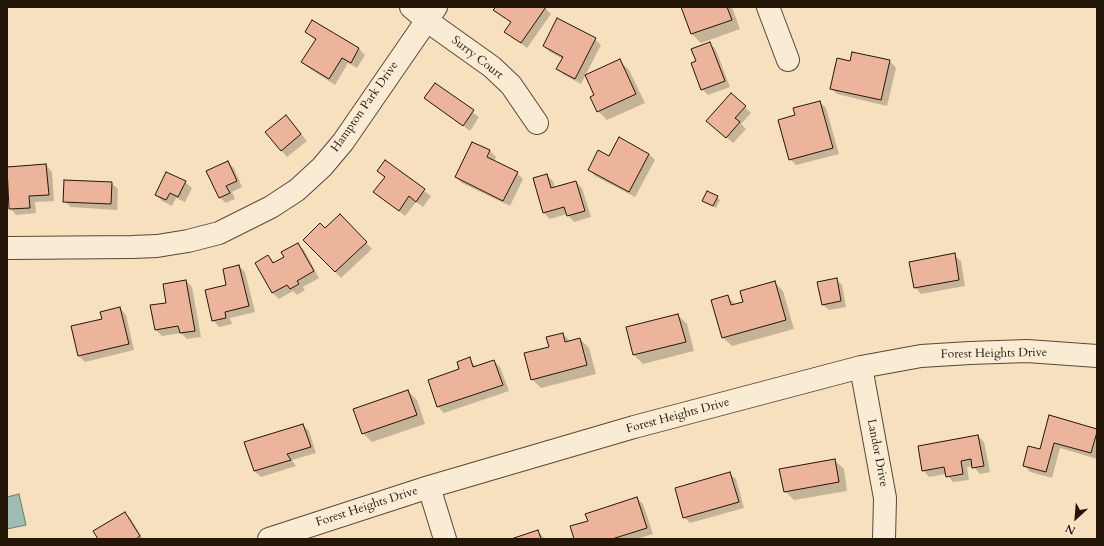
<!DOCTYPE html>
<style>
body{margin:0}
#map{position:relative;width:1104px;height:546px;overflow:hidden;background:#f7e0be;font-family:Cardo,serif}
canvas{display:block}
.frame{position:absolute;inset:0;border:8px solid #231609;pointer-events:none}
.north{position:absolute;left:1056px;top:498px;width:40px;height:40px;-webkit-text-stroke:3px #faebd5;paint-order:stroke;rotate:206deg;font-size:11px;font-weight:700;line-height:16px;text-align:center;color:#231609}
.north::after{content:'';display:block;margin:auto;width:14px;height:18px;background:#231609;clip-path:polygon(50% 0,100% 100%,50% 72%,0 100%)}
</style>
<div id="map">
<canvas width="1104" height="546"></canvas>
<div class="frame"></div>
<div class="north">N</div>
</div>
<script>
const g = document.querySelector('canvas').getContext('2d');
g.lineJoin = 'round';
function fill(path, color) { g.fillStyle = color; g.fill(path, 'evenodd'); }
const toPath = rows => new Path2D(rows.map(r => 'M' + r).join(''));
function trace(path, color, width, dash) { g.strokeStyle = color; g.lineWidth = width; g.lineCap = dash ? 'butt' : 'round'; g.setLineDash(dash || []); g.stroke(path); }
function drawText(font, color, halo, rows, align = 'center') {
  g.font = font + ' Cardo,serif'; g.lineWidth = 4; g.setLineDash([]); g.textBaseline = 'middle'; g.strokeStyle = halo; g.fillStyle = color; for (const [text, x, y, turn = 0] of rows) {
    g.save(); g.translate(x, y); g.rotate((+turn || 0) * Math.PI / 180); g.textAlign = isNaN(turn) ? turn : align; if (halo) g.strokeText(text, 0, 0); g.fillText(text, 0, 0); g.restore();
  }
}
const water = toPath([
 [19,494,26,525,7,529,7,497,19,494]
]);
fill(water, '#9dbdb3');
trace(water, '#6c7a6f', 1);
fill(toPath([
 [497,7,544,7,551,14,527,48,506,32,511,23,495,10],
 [682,7,731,7,733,10,740,29,701,43,692,34],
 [313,21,359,49,365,55,357,68,348,63,335,85,309,68,302,62,316,40,306,32],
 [595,39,601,45,581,84,564,75,558,69,563,59,550,52,544,46],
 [710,43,716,50,730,87,708,95,702,89,697,62],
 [853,53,890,61,896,68,887,106,837,94,831,88,851,62],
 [620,61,629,70,645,103,607,120,598,111,595,96],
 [435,85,479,117,470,131,426,98],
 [820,102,826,108,839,154,796,165,790,159,796,116],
 [745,107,751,113,741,124,746,129,733,143,714,127],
 [292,123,307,141,287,157,281,150],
 [473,143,490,151,496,157,494,162,517,173,523,179,510,206,462,183,456,177],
 [488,152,490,152,486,162],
 [649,154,655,160,635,197,595,176,589,170],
 [227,162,234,168,242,187,232,192,235,199,226,203,219,197],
 [385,162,431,196,423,207,416,202,405,216,375,192,385,178,378,171],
 [46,165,52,172,54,201,35,202,36,213,16,215,10,208],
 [167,173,185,182,192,188,185,202,176,198,172,206,162,201,156,195],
 [546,175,553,181,555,188,576,182,582,188,591,217,574,222,567,214,550,219,544,213,534,179],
 [111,183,118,189,117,210,71,207,64,201],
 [717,197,720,200,716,208,704,201],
 [340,215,372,249,341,278,304,240,325,229],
 [297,244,304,250,319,278,303,287,305,290,297,295,293,291,279,299,273,293,256,263,268,256,274,262,285,258],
 [954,255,961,261,965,286,921,294,915,287],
 [239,266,245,272,255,312,230,318,232,324,219,327,213,320,228,286],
 [836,279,842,285,846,307,829,310,822,304],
 [186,281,192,287,201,337,187,339,181,333,162,336,156,330,167,304],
 [774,282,783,291,794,329,732,346,722,337,727,296,736,305,744,303],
 [120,308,126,315,134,350,85,362,79,356,103,319],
 [678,315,687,324,694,351,643,364,634,355],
 [563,334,571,342,580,339,589,348,596,374,541,388,532,379,550,348],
 [469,359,476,367,494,361,500,367,509,391,444,413,438,407,429,380,460,369],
 [408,391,417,400,425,424,372,442,363,433],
 [1050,416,1097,430,1097,459,1060,448,1052,478,1030,472,1024,465,1040,450],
 [303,425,309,431,316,453,292,460,296,466,261,477,254,471],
 [978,436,984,442,990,472,980,474,973,466,967,467,969,480,953,482,946,474,929,477,923,470,919,446],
 [834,460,844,469,847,491,794,500,785,491],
 [729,473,736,479,744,508,690,523,684,517],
 [637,498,643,504,653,534,637,539,575,539,589,521],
 [125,513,131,519,143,539,99,539],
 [538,531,545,539,514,539]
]), '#0003');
const building = toPath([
 [496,7,546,7,521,43,504,32,511,22,493,10,496,7],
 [681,7,727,7,732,20,691,34,681,7],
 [557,18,596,38,575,79,556,69,563,57,543,46,557,18],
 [312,20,359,48,351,63,342,58,329,79,301,62,316,39,305,32,312,20],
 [710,42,725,81,701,90,691,63,696,61,691,49,710,42],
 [852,52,890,60,881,100,830,89,837,58,850,61,852,52],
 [620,59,636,94,597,112,590,97,594,95,585,75,620,59],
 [435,83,474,110,463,126,424,98,435,83],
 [731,93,746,106,735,118,740,122,726,138,706,121,731,93],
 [820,101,833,148,789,160,778,120,795,115,793,108,820,101],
 [286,115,301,134,281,151,265,132,286,115],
 [619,137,649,154,629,192,588,170,598,150,609,156,619,137],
 [472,142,490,150,487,157,518,172,503,201,455,177,472,142],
 [385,160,425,189,416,202,409,196,399,211,373,192,385,177,377,171,385,160],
 [228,161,237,181,226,186,230,193,219,198,206,171,228,161],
 [46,164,49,195,29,196,30,208,9,209,7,167,46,164],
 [166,172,186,181,178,197,170,193,166,200,155,195,166,172],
 [547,174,551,188,576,181,585,211,567,216,564,207,543,213,533,178,547,174],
 [64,180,112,182,111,204,63,202,64,180],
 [707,191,718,196,713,206,702,201,707,191],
 [340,214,367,242,335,272,303,240,320,223,325,228,340,214],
 [298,243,314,271,297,281,299,284,290,289,287,285,272,293,255,263,268,255,273,263,284,257,281,252,298,243],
 [955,253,959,280,914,288,909,262,955,253],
 [239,265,249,306,225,312,226,318,212,321,205,290,226,285,223,269,239,265],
 [837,278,841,301,822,305,817,282,837,278],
 [186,280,195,331,180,333,178,326,155,330,150,305,166,303,163,284,186,280],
 [775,281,786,320,722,338,711,300,728,295,731,305,743,302,740,291,775,281],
 [120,307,129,344,78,356,71,326,102,319,100,312,120,307],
 [678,314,686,342,633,355,626,327,678,314],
 [563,333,565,342,580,338,587,365,531,380,524,353,549,347,546,337,563,333],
 [470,357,473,367,494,360,503,385,437,407,428,380,459,369,457,362,470,357],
 [408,390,417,415,362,434,353,409,408,390],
 [1049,415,1097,429,1097,432,1091,453,1054,443,1046,472,1023,466,1028,446,1040,449,1049,415],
 [303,424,311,447,287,454,291,460,254,471,244,442,303,424],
 [978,435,984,466,972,468,971,459,961,461,963,474,946,477,944,467,922,471,918,446,978,435],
 [835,459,839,482,784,492,779,469,835,459],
 [730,472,739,502,683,518,675,488,730,472],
 [637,497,647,528,612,539,574,539,570,526,588,521,585,514,637,497],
 [125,512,140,536,136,539,98,539,93,531,125,512],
 [538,530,541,539,511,539,538,530]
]);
fill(building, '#ecb49a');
trace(building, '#231609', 1);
const minor = toPath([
 [411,7,426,20,492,67,511,85,537,123],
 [768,7,788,60],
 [7,248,132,247,157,246,188,241,219,233,271,207,297,190,322,167,343,142,436,7],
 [861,367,885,498,884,539],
 [429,487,445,539],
 [269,539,429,487,634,427,861,367,921,356,970,353,1027,351,1097,356]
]);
trace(minor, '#584836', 24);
trace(minor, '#faebd5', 22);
drawText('12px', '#231609', '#faebd5', [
 ["Surry Court",477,58,38],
 ["Hampton Park Drive",365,107,-55],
 ["Forest Heights Drive",994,354,-1],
 ["Forest Heights Drive",678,416,-15],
 ["Landor Drive",877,453,79],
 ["Forest Heights Drive",367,507,-18]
]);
</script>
